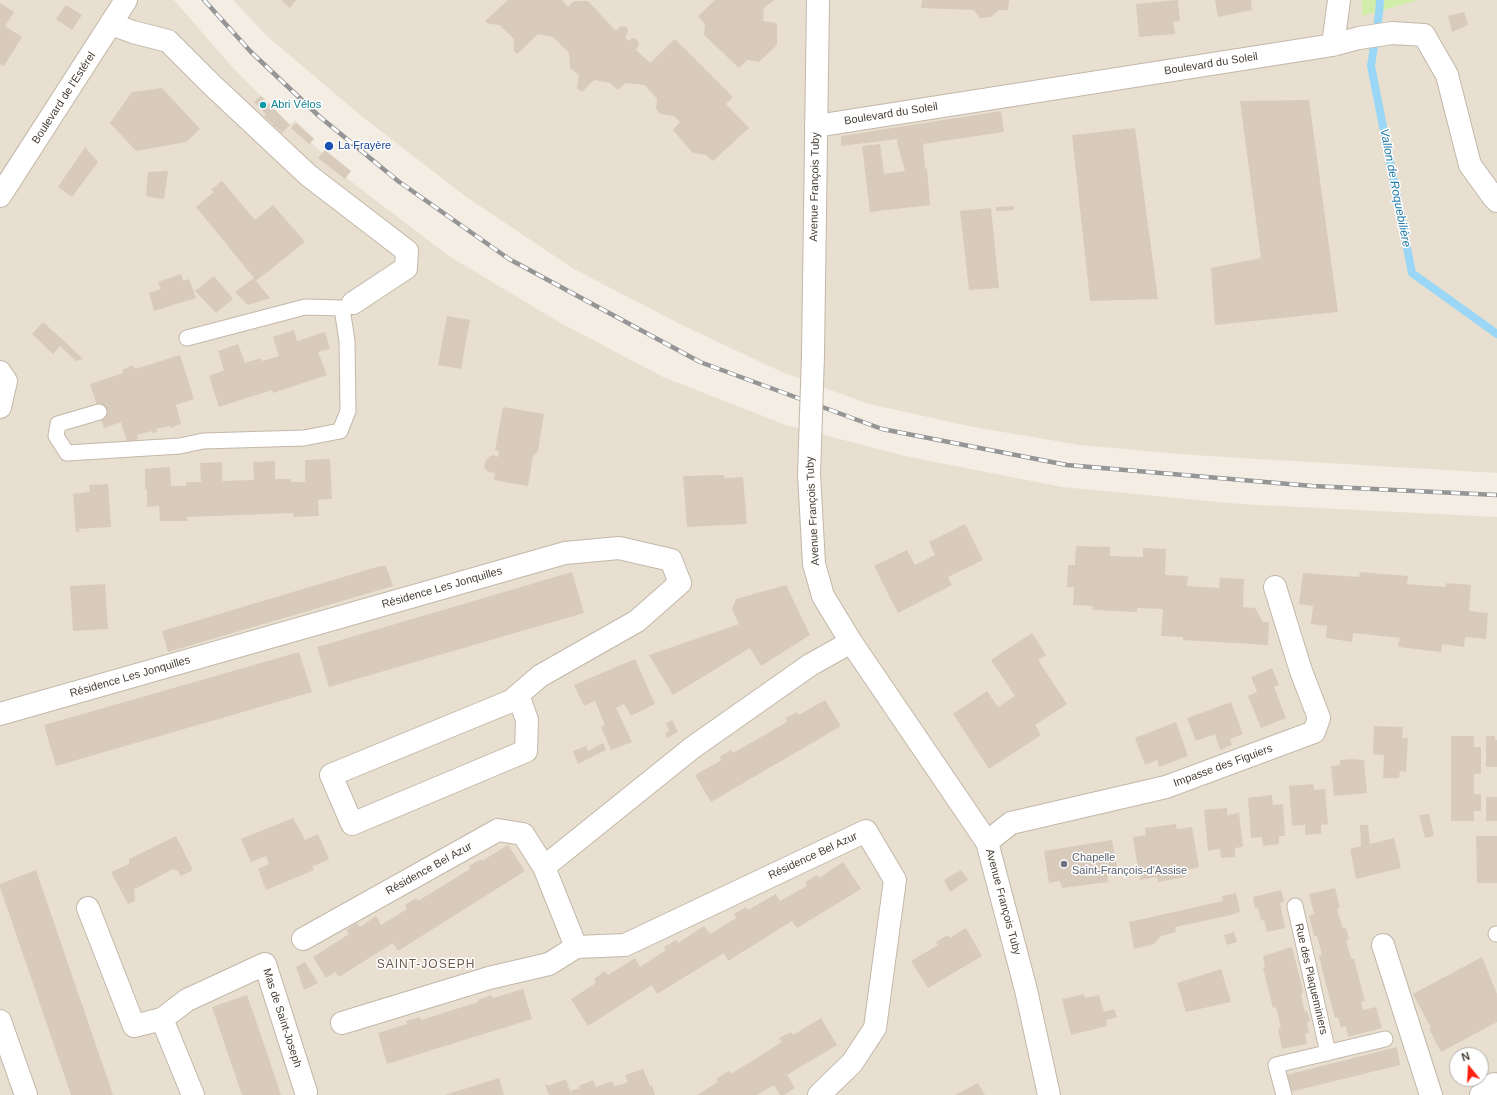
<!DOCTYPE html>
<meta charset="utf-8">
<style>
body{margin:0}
#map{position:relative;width:1497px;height:1095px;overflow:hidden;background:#f3ede4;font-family:Arial,sans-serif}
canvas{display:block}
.north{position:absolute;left:1449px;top:1047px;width:40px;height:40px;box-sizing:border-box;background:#fff;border:1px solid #b5b1ad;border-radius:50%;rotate:342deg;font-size:11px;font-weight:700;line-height:16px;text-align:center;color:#463d33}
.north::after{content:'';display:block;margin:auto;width:14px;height:18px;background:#ff210f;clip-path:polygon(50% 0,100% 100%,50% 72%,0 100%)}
</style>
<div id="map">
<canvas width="1497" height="1095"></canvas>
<div class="north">N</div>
</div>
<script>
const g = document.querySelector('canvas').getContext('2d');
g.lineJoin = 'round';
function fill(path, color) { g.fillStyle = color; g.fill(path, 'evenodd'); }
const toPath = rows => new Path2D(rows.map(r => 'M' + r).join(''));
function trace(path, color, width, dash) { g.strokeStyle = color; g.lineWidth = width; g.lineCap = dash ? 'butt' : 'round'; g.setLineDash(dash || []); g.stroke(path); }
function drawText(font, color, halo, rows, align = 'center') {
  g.font = font + ' Arial,sans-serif'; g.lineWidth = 3; g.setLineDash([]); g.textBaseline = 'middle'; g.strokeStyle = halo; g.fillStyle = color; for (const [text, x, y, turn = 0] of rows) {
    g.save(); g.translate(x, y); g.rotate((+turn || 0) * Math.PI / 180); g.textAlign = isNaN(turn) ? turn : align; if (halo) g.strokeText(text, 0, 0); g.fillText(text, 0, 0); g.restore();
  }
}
fill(toPath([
 [0,0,174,0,234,69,290,125,295,120,314,138,311,143,324,154,332,167,449,256,559,322,663,377,786,425,905,456,1062,487,1240,504,1497,517,1497,1095,0,1095],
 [1457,1055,1481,1055,1481,1079,1457,1079],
 [233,0,1362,0,1362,16,1419,0,1497,0,1497,473,1192,455,1080,445,973,427,869,404,784,373,684,326,574,269,465,196,360,115,267,36]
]), '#e8dfd1');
fill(toPath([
 [1362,0,1419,0,1362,16]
]), '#d2eca9');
trace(toPath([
 [1380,0,1379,14,1371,66,1412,273,1497,334]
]), '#9ad7f6', 8);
fill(toPath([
 [281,0,296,0,290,8],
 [508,0,562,0,568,7,574,1,588,1,616,31,621,26,627,27,628,32,625,37,628,41,633,38,637,39,639,45,636,50,650,63,675,39,733,97,726,104,749,128,713,161,706,155,693,153,673,130,680,122,674,116,660,114,656,109,657,99,645,85,625,83,618,90,610,83,594,80,582,92,577,88,579,75,570,68,569,53,553,37,538,34,517,54,514,51,514,39,500,25,489,24,485,21],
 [715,0,774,0,764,8,763,21,777,23,777,45,759,62,747,60,739,68,704,35,705,24,698,16],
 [922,0,1009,0,1008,10,999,10,991,17,980,18,974,10,921,8],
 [1178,0,1180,21,1173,22,1175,34,1139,37,1136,4],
 [1215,0,1251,0,1252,10,1218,17],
 [0,3,14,12,5,26,22,37,4,66,0,64],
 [66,5,82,15,72,30,56,19],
 [1464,12,1468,25,1452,32,1448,16],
 [162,88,200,129,186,142,136,151,110,123,132,92],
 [261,96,290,125,282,133,264,116,266,114,254,102],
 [1309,100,1338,312,1215,325,1211,268,1261,258,1240,101],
 [1001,111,1004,132,923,144,925,169,927,168,930,205,870,212,862,146,880,144,884,174,905,171,897,142,898,139,841,146,841,136],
 [296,123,314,139,309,144,291,128],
 [1135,128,1158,299,1090,301,1072,135],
 [85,147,98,162,72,197,58,187],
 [325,150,351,171,345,179,318,158],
 [168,171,164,199,148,197,146,195,148,172],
 [222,181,255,220,273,205,305,242,256,281,270,298,248,305,235,292,254,278,196,207,214,192,211,190],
 [1014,206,1014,210,996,211,996,207],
 [991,208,999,288,969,290,960,211],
 [181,274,183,281,189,279,196,298,154,311,149,293,161,289,158,282],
 [214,276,233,299,216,313,195,291],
 [447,316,470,320,461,369,438,365],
 [43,322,64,341,83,359,76,361,60,346,53,354,32,334],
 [294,330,297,341,325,332,330,349,318,352,327,375,273,393,272,390,219,407,209,376,224,370,218,351,238,344,245,363,261,358,262,361,279,356,273,337],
 [180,355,194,399,176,405,181,424,170,428,170,426,156,429,157,432,152,433,152,431,137,435,138,439,127,442,121,422,104,428,90,384,123,373,122,370,133,365,135,369],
 [503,407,544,414,538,451,533,456,528,486,494,480,495,472,493,473,487,471,484,466,486,460,490,456,493,455,498,457,499,451,495,450],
 [330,459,332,499,318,500,319,516,293,517,293,513,187,517,188,521,160,521,159,506,147,507,147,489,145,489,145,469,170,467,171,486,186,486,186,482,201,482,200,463,222,462,222,481,254,480,253,462,275,461,275,479,291,479,291,482,305,482,305,460],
 [724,475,724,478,743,477,747,524,687,527,683,476],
 [108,484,111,527,79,529,79,532,76,532,73,494,90,492,89,485],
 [965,524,983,560,948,577,952,585,898,613,874,566,907,550,915,565,935,555,929,542],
 [1076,546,1110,547,1110,556,1143,557,1143,548,1166,549,1165,575,1188,576,1187,586,1219,588,1220,578,1244,579,1243,607,1255,608,1263,622,1269,622,1268,645,1183,640,1183,637,1161,636,1163,609,1137,608,1137,612,1092,610,1093,606,1073,605,1074,587,1067,587,1068,565,1075,565],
 [380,566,386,566,393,586,168,652,162,631],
 [572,572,584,613,329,687,317,647],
 [1360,572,1408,576,1407,584,1446,587,1446,583,1471,585,1469,611,1488,613,1486,639,1465,637,1464,647,1442,644,1441,652,1398,647,1400,638,1353,633,1352,642,1326,638,1327,626,1311,624,1313,606,1299,604,1303,573,1359,577],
 [105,584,108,629,73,631,70,586],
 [786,585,810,635,761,666,750,648,673,695,649,655,739,624,732,609,736,599],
 [1032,633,1046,655,1038,660,1067,704,1035,725,1041,735,989,769,953,714,987,691,998,707,1015,696,991,660],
 [299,652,312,692,56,766,44,725],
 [635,659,655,704,631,716,624,704,616,708,632,742,611,750,601,727,605,725,595,701,584,706,574,685],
 [1272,668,1279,685,1274,687,1286,718,1261,728,1248,696,1257,692,1251,677],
 [825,700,841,726,711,802,695,775,722,760,719,757,731,750,733,753,787,722,785,718,797,712,799,715],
 [1231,702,1243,734,1230,739,1232,745,1220,750,1215,734,1196,741,1187,718],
 [672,720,678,732,667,738,665,734,669,731,666,723],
 [1176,722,1188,756,1159,767,1157,760,1145,765,1135,738],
 [1374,726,1403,727,1402,738,1408,738,1406,772,1400,771,1399,778,1383,778,1384,755,1373,754],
 [1451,736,1474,736,1474,747,1481,747,1481,774,1474,774,1474,794,1481,794,1481,811,1474,811,1474,821,1451,821],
 [1486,736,1495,736,1495,740,1497,740,1497,767,1486,767],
 [603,743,606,750,578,764,573,751,586,746,588,751],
 [1352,759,1364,760,1367,793,1334,796,1331,766,1340,765,1340,760],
 [1313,784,1314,790,1325,789,1328,824,1321,825,1321,834,1305,835,1305,825,1292,826,1289,786],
 [1272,795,1273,805,1283,804,1285,836,1279,836,1279,844,1263,846,1262,837,1251,838,1248,798],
 [1486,797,1497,797,1497,821,1486,821],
 [1227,808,1227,815,1239,813,1243,847,1235,848,1235,857,1221,858,1220,849,1208,851,1204,810],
 [1429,814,1434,836,1425,838,1419,815],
 [293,818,305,840,318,834,329,859,312,867,314,870,266,890,258,869,269,864,266,856,251,862,241,839],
 [1176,824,1177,829,1192,827,1199,867,1183,871,1185,877,1158,882,1157,877,1140,880,1133,837,1146,835,1145,828],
 [1360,825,1368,825,1370,844,1394,838,1401,868,1356,879,1350,849,1361,846],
 [176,836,193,870,181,876,178,871,173,869,137,888,134,889,135,901,128,904,111,872,129,864,129,859],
 [1476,836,1497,836,1497,883,1477,883],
 [1112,840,1118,873,1107,874,1108,882,1062,888,1060,881,1049,883,1044,851],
 [508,845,525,871,398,951,393,943,339,977,335,972,326,978,313,957,349,934,346,930,357,923,360,927,376,916,381,925,407,909,405,905,416,898,418,901,470,869,469,866,481,859,482,861],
 [843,862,861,889,797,928,792,921,728,961,724,953,657,994,652,985,588,1026,571,999,596,983,594,979,605,971,608,975,635,958,640,967,666,950,664,947,676,940,678,943,704,926,710,934,736,918,734,914,746,907,748,910,776,894,780,901,807,886,805,882,817,875,819,878],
 [36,870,113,1095,71,1095,0,887,0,884],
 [961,870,968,880,950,892,944,880],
 [1335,888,1340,908,1337,909,1338,913,1343,928,1346,928,1349,939,1346,940,1351,959,1354,959,1365,1001,1361,1002,1363,1010,1376,1007,1382,1028,1348,1037,1346,1026,1341,1028,1338,1017,1335,1018,1323,973,1319,955,1322,955,1317,936,1314,936,1309,916,1314,914,1309,894],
 [1281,890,1284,902,1280,903,1285,928,1267,932,1264,920,1261,921,1258,908,1255,909,1253,897],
 [1236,893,1240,912,1227,916,1175,927,1176,932,1161,936,1154,944,1134,949,1129,922,1223,901,1222,896],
 [966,928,982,956,928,988,911,961,938,945,936,942,948,935,950,938],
 [1234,932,1237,942,1227,945,1224,935],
 [1292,947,1303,991,1301,996,1305,1012,1307,1011,1310,1021,1307,1022,1309,1033,1305,1034,1307,1044,1282,1049,1278,1029,1281,1028,1276,1007,1273,1008,1263,968,1265,967,1263,956],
 [1482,957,1497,994,1497,1022,1441,1052,1429,1029,1431,1028,1413,994],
 [305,962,318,983,304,990,296,967],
 [1221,969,1231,1002,1186,1012,1177,983],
 [523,989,532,1019,387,1064,378,1033,407,1024,406,1021,420,1017,421,1020,478,1002,478,1000,491,995,493,998],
 [1084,994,1085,998,1099,995,1104,1012,1114,1009,1117,1017,1106,1020,1107,1026,1071,1035,1062,999],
 [247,995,254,1015,281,1095,242,1095,212,1007],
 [821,1018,837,1045,787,1075,795,1088,784,1095,780,1095,774,1085,757,1095,697,1095,718,1082,716,1079,729,1071,731,1074,782,1042,779,1038,791,1032,793,1035],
 [1397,1047,1400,1065,1290,1092,1286,1075],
 [643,1069,650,1086,652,1085,655,1095,549,1095,545,1085,547,1084,548,1086,566,1079,570,1091,580,1088,579,1086,593,1080,596,1087,612,1081,614,1086,620,1085,628,1082,625,1075],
 [499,1078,504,1095,445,1095],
 [978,1083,985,1095,955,1095]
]), '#d9cbbb');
const service = toPath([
 [99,412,58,424,56,436,67,453,180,446,203,441,304,438,340,431,348,411,347,341,342,308,305,307,187,338],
 [1295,906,1328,1053],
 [1496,934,1497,934],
 [1284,1095,1276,1065,1385,1039]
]);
const minor = toPath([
 [111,24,133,32,168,41,211,84,308,175,407,251,406,268,353,303],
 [1333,45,1339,0],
 [816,126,1333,45,1359,38,1392,33,1424,35,1447,75,1470,165,1494,198,1497,201],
 [0,372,6,381,0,407],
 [0,714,565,553,619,548,671,560,680,583,637,621,540,676,511,701,331,775,352,824,526,751,527,720,518,695],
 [987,842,1011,823,1166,787,1314,732,1319,718,1301,671,1275,587],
 [88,908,134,1026,162,1019],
 [303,939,498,830,523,834,544,867],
 [1383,945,1431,1095],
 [0,1021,26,1095],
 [342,1023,489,978,549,964,576,947],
 [193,1095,162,1019,187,1000,265,964,306,1092],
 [819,1095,852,1063,875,1028,895,880,866,831,625,945,576,947,544,867,692,748,810,665,851,642],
 [1481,1095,1494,1084]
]);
const tertiary = toPath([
 [0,196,126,0],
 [813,355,818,0],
 [809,474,814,564,823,596,851,642,987,842,1026,990,1049,1095]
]);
trace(service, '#c3b7a9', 17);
trace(minor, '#c3b7a9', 24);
trace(tertiary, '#c3b7a9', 24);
trace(service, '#fff', 15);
trace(minor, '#fff', 22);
trace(tertiary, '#fff', 22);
const rail = toPath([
 [204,0,251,52,320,117,398,181,509,259,700,362,882,429,1067,465,1312,486,1497,495]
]);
trace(rail, '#959595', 4.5);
trace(rail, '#fff', 3, [9]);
const tertiaryBridge = toPath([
 [809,474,813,355]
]);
trace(tertiaryBridge, '#c3b7a9', 24, []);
trace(tertiaryBridge, '#fff', 22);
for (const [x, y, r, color] of [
 [263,105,4,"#0f9aa8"],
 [329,146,5,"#1a4fb4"],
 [1064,864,4,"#6b7280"]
]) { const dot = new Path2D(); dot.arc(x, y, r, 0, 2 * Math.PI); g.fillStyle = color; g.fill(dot); trace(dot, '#fff', 1.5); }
drawText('11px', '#463d33', '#fff', [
 ["Boulevard du Soleil",1211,64,-9],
 ["Boulevard de l'Estérel",64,98,-57],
 ["Boulevard du Soleil",891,114,-9],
 ["Avenue François Tuby",815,187,-89],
 ["Avenue François Tuby",813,511,-93],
 ["Résidence Les Jonquilles",442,588,-16],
 ["Résidence Les Jonquilles",130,677,-16],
 ["Impasse des Figuiers",1223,766,-20],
 ["Résidence Bel Azur",813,856,-25],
 ["Résidence Bel Azur",429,869,-29],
 ["Avenue François Tuby",1003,902,75],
 ["Rue des Plaqueminiers",1311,979,77],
 ["Mas de Saint-Joseph",282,1018,72]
]);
drawText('11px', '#0d838f', '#fff', [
 ["Abri Vélos",271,105]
], 'left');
drawText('11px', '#164399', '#fff', [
 ["La Frayère",338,146]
], 'left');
drawText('11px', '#5b616d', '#fff', [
 ["Chapelle",1072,858],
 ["Saint-François-d'Assise",1072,871]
], 'left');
drawText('italic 12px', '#227aa9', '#fff', [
 ["Vallon de Roquebilière",1395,188,79]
]);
g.letterSpacing = '1px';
drawText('12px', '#6a5a49', '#fff', [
 ["SAINT-JOSEPH",426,965]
]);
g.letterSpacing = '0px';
</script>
